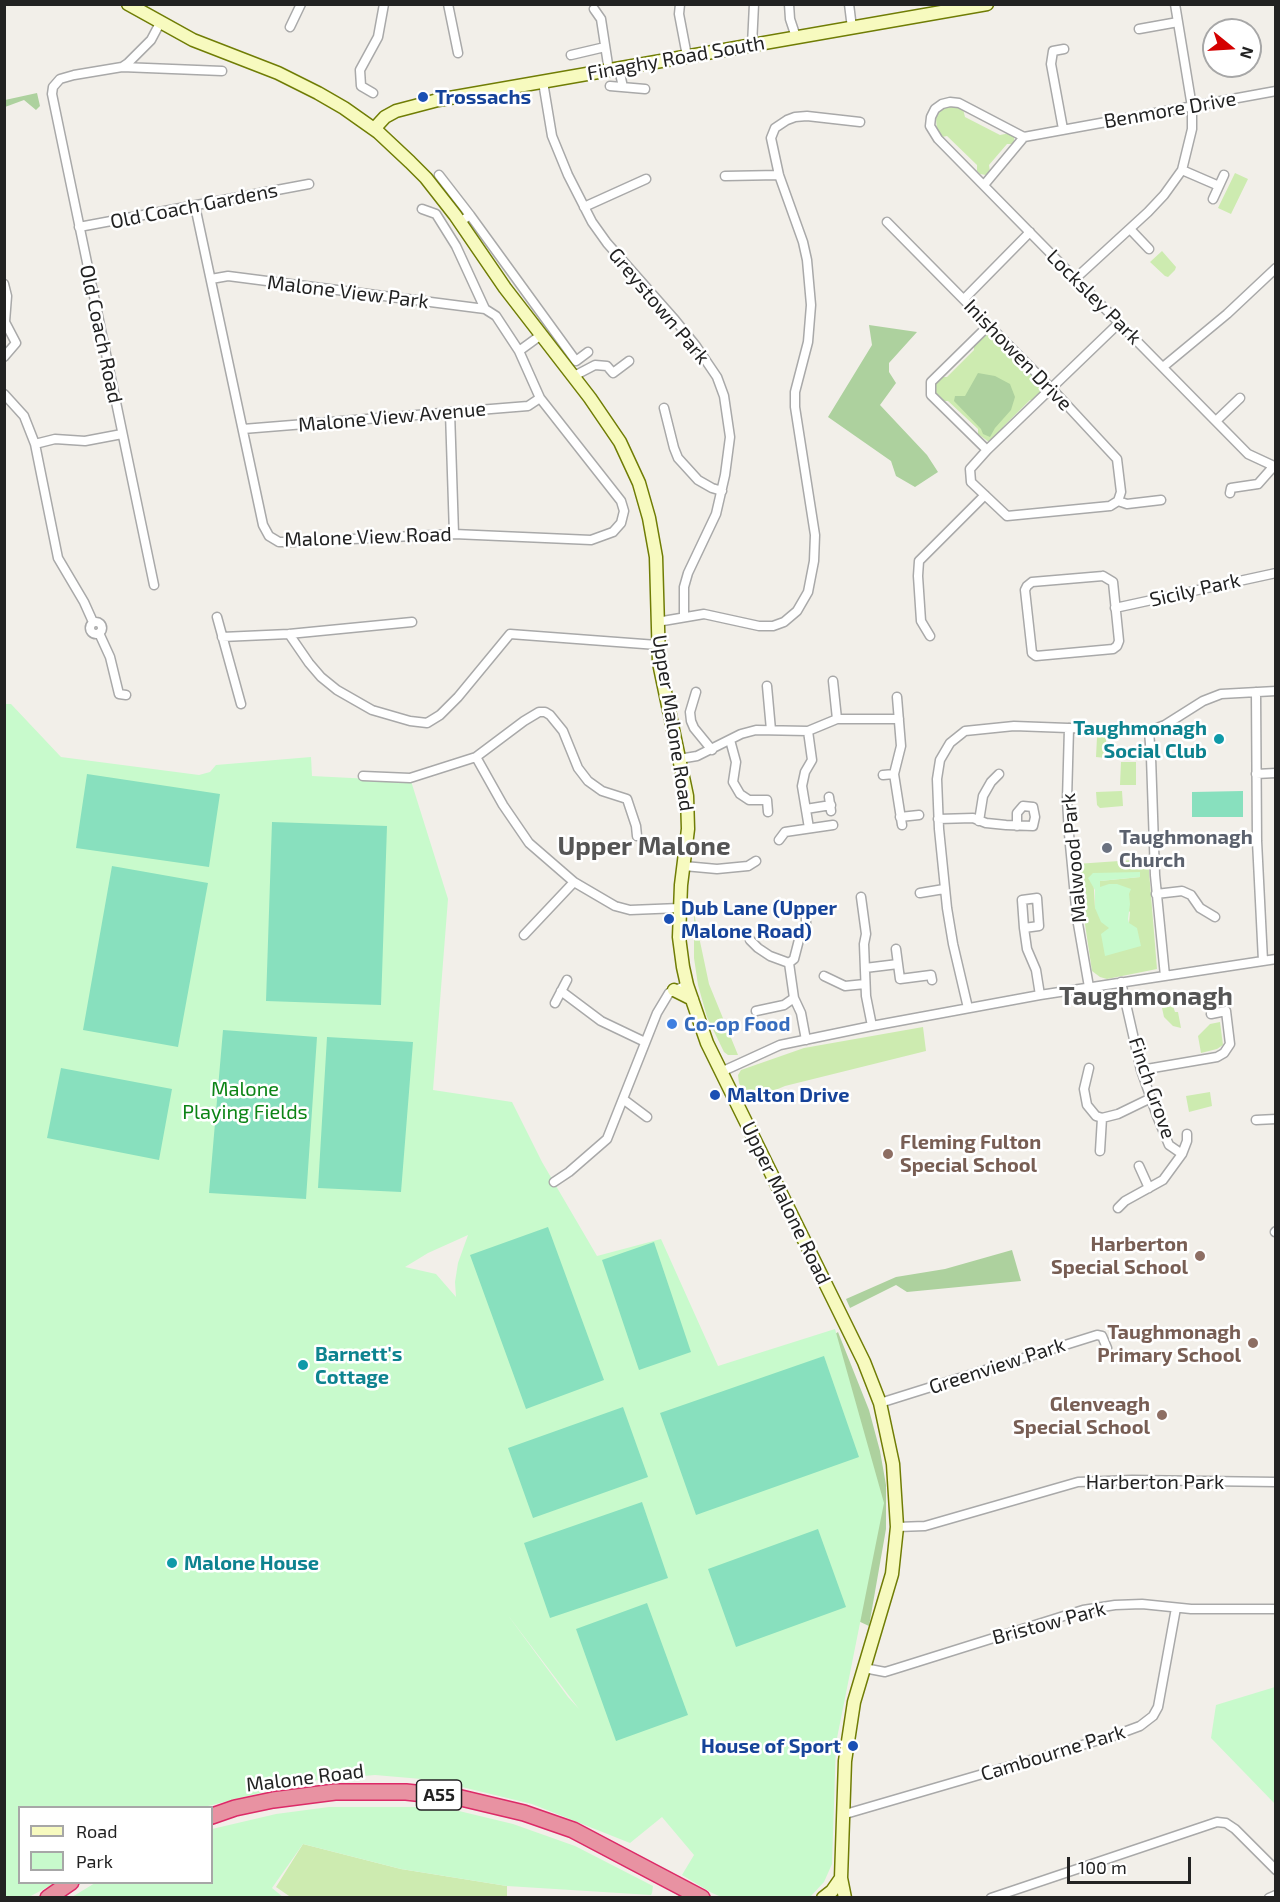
<!DOCTYPE html>
<style>
body{margin:0}
#map{position:relative;width:1280px;height:1902px;overflow:hidden;background:#f2efe9;font-family:"Exo 2",sans-serif}
canvas{display:block}
.frame{position:absolute;inset:0;border:6px solid #222;pointer-events:none}
.legend{position:absolute;left:18px;top:1806px;width:195px;height:78px;box-sizing:border-box;background:#fff;border:2px solid #a7a7a7;margin:0;padding:8px 10px;list-style:none;font-size:18px;color:#222}
.legend li{display:flex;align-items:center;gap:12px;height:30px}
.legend b{width:30px;border:2px solid #a7a7a7}
.north{position:absolute;left:1202px;top:18px;width:60px;height:60px;box-sizing:border-box;background:#fff;border:2px solid #a7a7a7;border-radius:50%;rotate:108deg;font-size:16px;font-weight:700;line-height:24px;text-align:center;color:#222}
.north::after{content:'';display:block;margin:auto;width:21px;height:27px;background:#d40000;clip-path:polygon(50% 0,100% 100%,50% 72%,0 100%)}
.scale{position:absolute;left:1067px;top:1857px;width:124px;height:27px;box-sizing:border-box;border:3px solid #222;border-top:0;padding-left:8px;font-size:18px;line-height:21px;white-space:nowrap;color:#222;-webkit-text-stroke:4px #fff;paint-order:stroke}
</style>
<div id="map">
<canvas width="1280" height="1902"></canvas>
<div class="frame"></div>
<ul class="legend">
<li><b style="height:8px;background:#f7fabf"></b>Road</li>
<li><b style="height:16px;background:#c8facc"></b>Park</li>
</ul>
<div class="north">N</div>
<div class="scale">100 m</div>
</div>
<script>
const g = document.querySelector('canvas').getContext('2d');
g.lineJoin = 'round';
function fill(path, color) { g.fillStyle = color; g.fill(path, 'evenodd'); }
const toPath = rows => new Path2D(rows.map(r => 'M' + r).join(''));
function trace(path, color, width, dash) { g.strokeStyle = color; g.lineWidth = width; g.lineCap = dash ? 'butt' : 'round'; g.setLineDash(dash || []); g.stroke(path); }
function drawText(font, color, halo, rows, align = 'center') {
  g.font = font + ' "Exo 2",sans-serif'; g.lineWidth = 5; g.setLineDash([]); g.textBaseline = 'middle'; g.strokeStyle = halo; g.fillStyle = color; for (const [text, x, y, turn = 0] of rows) {
    g.save(); g.translate(x, y); g.rotate((+turn || 0) * Math.PI / 180); g.textAlign = isNaN(turn) ? turn : align; if (halo) g.strokeText(text, 0, 0); g.fillText(text, 0, 0); g.restore();
  }
}
fill(toPath([
 [946,106,955,106,963,109,965,117,1000,135,1010,133,1014,136,1014,142,1012,144,1007,144,989,165,990,172,986,175,980,174,977,171,977,165,947,136,942,137,937,131,936,118,940,111],
 [1235,173,1248,179,1231,214,1218,208],
 [1162,251,1176,267,1175,270,1168,277,1165,276,1150,262],
 [989,334,1000,343,1000,347,1017,364,1021,364,1041,385,1042,390,1033,401,1030,400,1003,427,1003,431,994,440,989,442,978,434,978,429,948,401,944,401,936,393,935,388,936,383,942,377,947,377,974,350,974,346,984,336],
 [1097,737,1106,737,1106,758,1096,757],
 [1121,762,1136,762,1136,785,1120,785],
 [1122,791,1123,806,1100,808,1097,805,1096,792],
 [1148,859,1157,969,1107,979,1100,977,1092,971,1076,864],
 [1093,873,1140,877,1100,881,1100,888,1130,912,1129,923,1095,908],
 [694,913,709,984,738,1055,728,1055,724,1052,707,1017,698,985,694,958],
 [1173,1006,1175,1012,1178,1012,1181,1028,1173,1026,1164,1017,1162,1008],
 [1220,1022,1223,1045,1217,1049,1201,1053,1198,1036,1210,1024],
 [923,1027,926,1051,785,1086,749,1101,739,1083,738,1075,741,1070,804,1048],
 [1210,1092,1212,1106,1189,1112,1186,1096],
 [303,1844,401,1869,507,1886,507,1898,292,1898,276,1887]
]), '#cdebb0');
fill(toPath([
 [37,93,40,106,36,110,24,100,5,107,5,100],
 [869,325,917,332,889,363,889,372,896,383,880,405,927,455,938,472,915,487,896,476,891,461,828,417,872,345],
 [978,373,995,376,1010,384,1015,397,1011,410,995,428,990,437,983,434,981,429,954,401,955,396,965,396],
 [1012,1250,1021,1281,907,1292,896,1285,850,1308,846,1299,896,1277,945,1269],
 [838,1332,869,1410,880,1451,886,1485,886,1529,869,1626,856,1620,823,1342]
]), '#add19e');
fill(toPath([
 [4,704,11,704,61,757,199,775,210,772,216,765,311,757,312,776,411,781,448,899,433,1090,512,1102,542,1162,597,1256,661,1239,718,1366,835,1329,884,1503,836,1743,832,1864,824,1882,811,1896,807,1898,724,1898,712,1893,682,1875,694,1855,662,1817,630,1843,532,1804,433,1780,375,1775,308,1781,204,1807,20,1808,20,1882,55,1883,29,1897,5,1898],
 [468,1235,458,1263,455,1282,456,1297,436,1274,405,1267,428,1253],
 [507,1614,579,1709,568,1697],
 [1140,872,1140,877,1100,881,1100,887,1109,884,1117,884,1131,889,1129,894,1130,904,1128,919,1129,923,1137,928,1141,946,1105,956,1101,934,1109,928,1101,922,1095,908,1095,890,1088,878,1093,873],
 [1275,1687,1276,1687,1275,1804,1211,1738,1216,1705],
 [329,1807,415,1807,459,1811,513,1824,575,1846,653,1886,652,1893,651,1895,507,1886,401,1869,303,1844,272,1888,283,1897,72,1897,95,1883,212,1882,212,1829,276,1814]
]), '#c8facc');
fill(toPath([
 [87,774,220,794,209,867,76,848],
 [1243,791,1243,817,1192,817,1192,792],
 [272,822,387,826,381,1005,266,1001],
 [112,866,208,883,178,1047,83,1030],
 [223,1030,317,1037,306,1199,209,1193],
 [327,1037,413,1042,401,1192,318,1188],
 [61,1068,172,1089,159,1160,47,1138],
 [548,1227,604,1380,526,1409,470,1255],
 [654,1242,691,1352,639,1370,602,1260],
 [824,1356,859,1457,696,1515,660,1413],
 [623,1407,648,1477,533,1518,508,1448],
 [642,1502,668,1578,550,1618,524,1543],
 [818,1529,846,1607,736,1647,708,1569],
 [647,1603,688,1715,616,1741,576,1629]
]), '#88e0be');
const street = toPath([
 [448,4,458,53],
 [680,4,679,14,687,56],
 [789,4,790,19,796,37],
 [849,4,852,28],
 [594,9,601,19,609,71],
 [290,27,301,4],
 [1139,29,1178,22],
 [752,45,754,4],
 [571,55,605,47],
 [122,67,222,71],
 [619,69,623,87],
 [543,82,552,136,568,175,592,222,607,243,675,320,696,346,717,377,724,396,730,437,725,475,716,514,688,573,684,587,684,616],
 [610,86,645,89],
 [373,93,361,86,360,70,378,37,384,4],
 [1063,129,1051,64,1053,51,1064,49],
 [1024,137,1276,91],
 [1182,170,1219,186],
 [439,175,470,215],
 [725,176,779,175],
 [984,185,1024,137,959,103,950,102,942,104,935,109,931,117,930,126,938,139,1248,454,1276,467],
 [1213,199,1224,175],
 [195,206,263,525,269,536,279,542,292,542,454,534,591,540,613,532,621,523,624,511,621,501,540,398,519,351,496,316,485,309,456,246,436,214,422,209],
 [584,207,646,179],
 [460,222,470,215,576,361,588,352],
 [887,222,1052,389,1117,459,1121,492,1118,501,1110,506,1007,516,971,482,970,469,987,450],
 [79,227,309,184],
 [1130,229,1149,249],
 [1076,278,1148,212,1164,195,1182,170,1192,129,1192,107,1175,4],
 [211,279,228,276,485,309],
 [4,284,7,296,5,322,16,343,4,357],
 [964,299,1030,232],
 [989,325,931,382,931,395,987,450,1119,323],
 [519,351,541,335],
 [1163,367,1227,314,1276,268],
 [574,376,595,365,607,366,613,373,629,361],
 [4,394,24,416,35,444,58,558,84,602,93,622],
 [664,408,674,448,678,458,698,480,712,488,722,491],
 [450,412,454,534],
 [1216,421,1240,398],
 [243,429,528,406,540,398],
 [35,444,55,439,85,441,122,434],
 [1230,493,1231,488,1258,484,1273,467],
 [1118,501,1127,504,1161,500],
 [1103,576,1113,582,1119,641,1117,646,1113,649,1036,656,1032,653,1025,590,1027,586,1032,582,1103,576],
 [154,585,52,94,53,87,60,79,74,75,122,67,128,63,151,40,160,23],
 [1115,608,1276,573],
 [217,617,241,704],
 '90 628a6 6 0 1 1 12 0a6 6 0 1 1-12 0Z',
 [657,622,704,614,759,626,773,626,784,622,797,611,808,592,814,561,815,535,795,407,795,392,808,342,811,305,807,260,803,242,779,175,771,138,775,128,787,120,795,117,807,116,860,122],
 [99,633,110,657,119,694,126,695],
 [289,634,309,663,321,677,337,690,372,710,410,721,427,723,440,715,458,697,510,634,657,645],
 [930,636,921,621,918,576,919,561,985,495],
 [222,637,289,634,412,622],
 [833,681,837,719],
 [767,686,771,730],
 [696,692,690,712,691,721,694,728,712,750],
 [1256,692,1257,841,1263,961],
 [897,697,901,746,894,774,902,825],
 [1069,728,1067,800,1069,834,1077,918,1089,987],
 [808,731,812,760,805,772,802,786,809,828],
 [1149,731,1151,757,1155,875,1165,976],
 [730,740,736,762,733,782,740,794,749,800,767,800,768,812],
 [476,757,503,805,529,843,574,882,615,906,630,910,680,908],
 [679,759,697,756,741,734,756,730,808,731,837,719,899,719],
 [1256,774,1276,773],
 [883,775,894,774],
 [363,776,410,778,476,757,524,721,539,712,545,712,550,715,563,731,578,768,588,781,602,791,627,799,636,826,637,836],
 [829,797,831,811],
 [806,809,831,805],
 [900,817,919,815],
 [938,819,973,818,986,823,1006,825,1033,826,1035,817,1033,807,1023,806,1017,813,1017,826],
 [979,821,983,796,991,782,999,774],
 [779,840,785,832,833,825],
 [684,866,717,869,748,866,756,861],
 [920,893,944,889],
 [1156,894,1182,891,1191,895,1200,908,1215,917],
 [861,897,866,934,864,944,866,996,872,1026],
 [806,910,806,924,801,932,794,959,789,963,794,998,801,1013,806,1040],
 [1024,928,1039,926,1037,898,1022,900,1024,928,1027,949,1036,970,1040,995],
 [524,935,574,882],
 [750,940,758,948,770,956,789,963],
 [896,949,900,979,931,975,932,980],
 [865,968,898,964],
 [824,976,845,986,865,984],
 [1121,982,1141,1070,1157,1116,1169,1145,1182,1154],
 [561,991,601,1021,645,1042],
 [555,1003,567,980],
 [968,1008,953,944,947,908,939,829,937,779,940,760,950,743,965,731,1014,726,1149,731,1165,725,1203,701,1221,694,1276,691],
 [756,1011,784,1005,794,998],
 [1089,1068,1084,1089,1087,1105,1096,1116,1102,1118,1118,1114,1151,1098],
 [1141,1070,1217,1057,1224,1053,1230,1044,1226,1011,1211,1014],
 [721,1072,780,1045,872,1026,1040,995,1276,959],
 [623,1099,647,1117],
 [1256,1120,1276,1119],
 [1100,1151,1102,1118],
 [1139,1166,1149,1188],
 [554,1182,569,1172,607,1139,657,1013,669,993,687,985],
 [1118,1208,1125,1201,1163,1180,1182,1154,1187,1141,1187,1134],
 [1275,1232,1276,1231],
 [880,1403,1097,1335,1102,1336,1107,1348],
 [897,1527,925,1526,1078,1482,1132,1480,1276,1482],
 [864,1668,885,1672,898,1668,1083,1610,1115,1605,1142,1604,1191,1609,1276,1609],
 [842,1815,1113,1736,1140,1726,1153,1716,1158,1707,1176,1608],
 [991,1898,1217,1822,1226,1823,1235,1829,1276,1870],
 [1269,1898,1276,1895]
]);
const secondary = toPath([
 [128,4,193,40,278,73,318,93,344,108,378,132,410,162,426,178,455,215,505,288,590,398,620,442,639,483,649,518,656,557,659,663,687,796,688,829,681,885,679,937,683,967,687,985,707,1043,864,1362,880,1403,893,1464,897,1527,892,1574,854,1702,845,1761,841,1878,845,1898],
 [374,129,385,117,396,111,438,100,987,4],
 [674,990,692,999],
 [823,1898,832,1891,841,1878]
]);
const highway = toPath([
 [212,1816,235,1808,273,1800,335,1792,406,1792,461,1798,524,1813,573,1830,702,1898],
 [48,1898,71,1882]
]);
trace(street, '#a9a9a9', 11);
trace(secondary, '#707d05', 15);
trace(highway, '#dc2a67', 18);
trace(street, '#fff', 8);
trace(secondary, '#f7fabf', 12);
trace(highway, '#e892a2', 15);
for (const [x, y, r, color] of [
 [423,97,6,"#1a4fb4"],
 [1219,739,6,"#0f9aa8"],
 [1107,848,6,"#6b7280"],
 [669,919,6,"#1a4fb4"],
 [672,1024,6,"#3f7fe0"],
 [715,1095,6,"#1a4fb4"],
 [888,1154,6,"#8d6e63"],
 [1200,1256,6,"#8d6e63"],
 [1253,1343,6,"#8d6e63"],
 [303,1365,6,"#0f9aa8"],
 [1162,1415,6,"#8d6e63"],
 [172,1563,6,"#0f9aa8"],
 [853,1746,6,"#1a4fb4"]
]) { const dot = new Path2D(); dot.arc(x, y, r, 0, 2 * Math.PI); g.fillStyle = color; g.fill(dot); trace(dot, '#fff', 2); }
for (const [x, y, w] of [
 [439,1795,45]
]) { const box = new Path2D(); box.roundRect(x - w / 2, y - 15, w, 30, 4.5); g.fillStyle = '#fff'; g.fill(box); trace(box, '#222', 1.5); }
drawText('bold 18px', '#222', null, [
 ["A55",439,1795]
]);
drawText('20px', '#222', '#fff', [
 ["Finaghy Road South",676,58,-10],
 ["Benmore Drive",1170,110,-10],
 ["Old Coach Gardens",194,206,-11],
 ["Malone View Park",348,292,7],
 ["Locksley Park",1094,297,45],
 ["Greystown Park",659,306,50],
 ["Old Coach Road",101,334,78],
 ["Inishowen Drive",1018,355,46],
 ["Malone View Avenue",392,417,-5],
 ["Malone View Road",368,537,-2],
 ["Sicily Park",1195,590,-13],
 ["Upper Malone Road",673,723,81],
 ["Malwood Park",1074,858,-95],
 ["Finch Grove",1152,1088,71],
 ["Upper Malone Road",786,1203,64],
 ["Greenview Park",997,1366,-18],
 ["Harberton Park",1155,1482],
 ["Bristow Park",1049,1623,-15],
 ["Cambourne Park",1053,1753,-17],
 ["Malone Road",305,1778,-7]
]);
drawText('bold 20px', '#164399', '#fff', [
 ["Trossachs",435,97],
 ["Dub Lane (Upper",681,908],
 ["Malone Road)",681,931],
 ["Malton Drive",727,1095],
 ["House of Sport",841,1746,"right"]
], 'left');
drawText('bold 20px', '#0d838f', '#fff', [
 ["Taughmonagh",1207,728,"right"],
 ["Social Club",1207,751,"right"],
 ["Barnett's",315,1354],
 ["Cottage",315,1377],
 ["Malone House",184,1563]
], 'left');
drawText('bold 20px', '#5b616d', '#fff', [
 ["Taughmonagh",1119,837],
 ["Church",1119,860]
], 'left');
drawText('bold 20px', '#366cbe', '#fff', [
 ["Co-op Food",684,1024]
], 'left');
drawText('20px', '#0c8416', '#fff', [
 ["Malone",245,1089],
 ["Playing Fields",245,1112]
]);
drawText('bold 20px', '#785e54', '#fff', [
 ["Fleming Fulton",900,1142,"left"],
 ["Special School",900,1165,"left"],
 ["Harberton",1188,1244],
 ["Special School",1188,1267],
 ["Taughmonagh",1241,1332],
 ["Primary School",1241,1355],
 ["Glenveagh",1150,1404],
 ["Special School",1150,1427]
], 'right');
drawText('bold 26px', '#555', '#fff', [
 ["Upper Malone",644,846],
 ["Taughmonagh",1146,996]
]);
</script>
